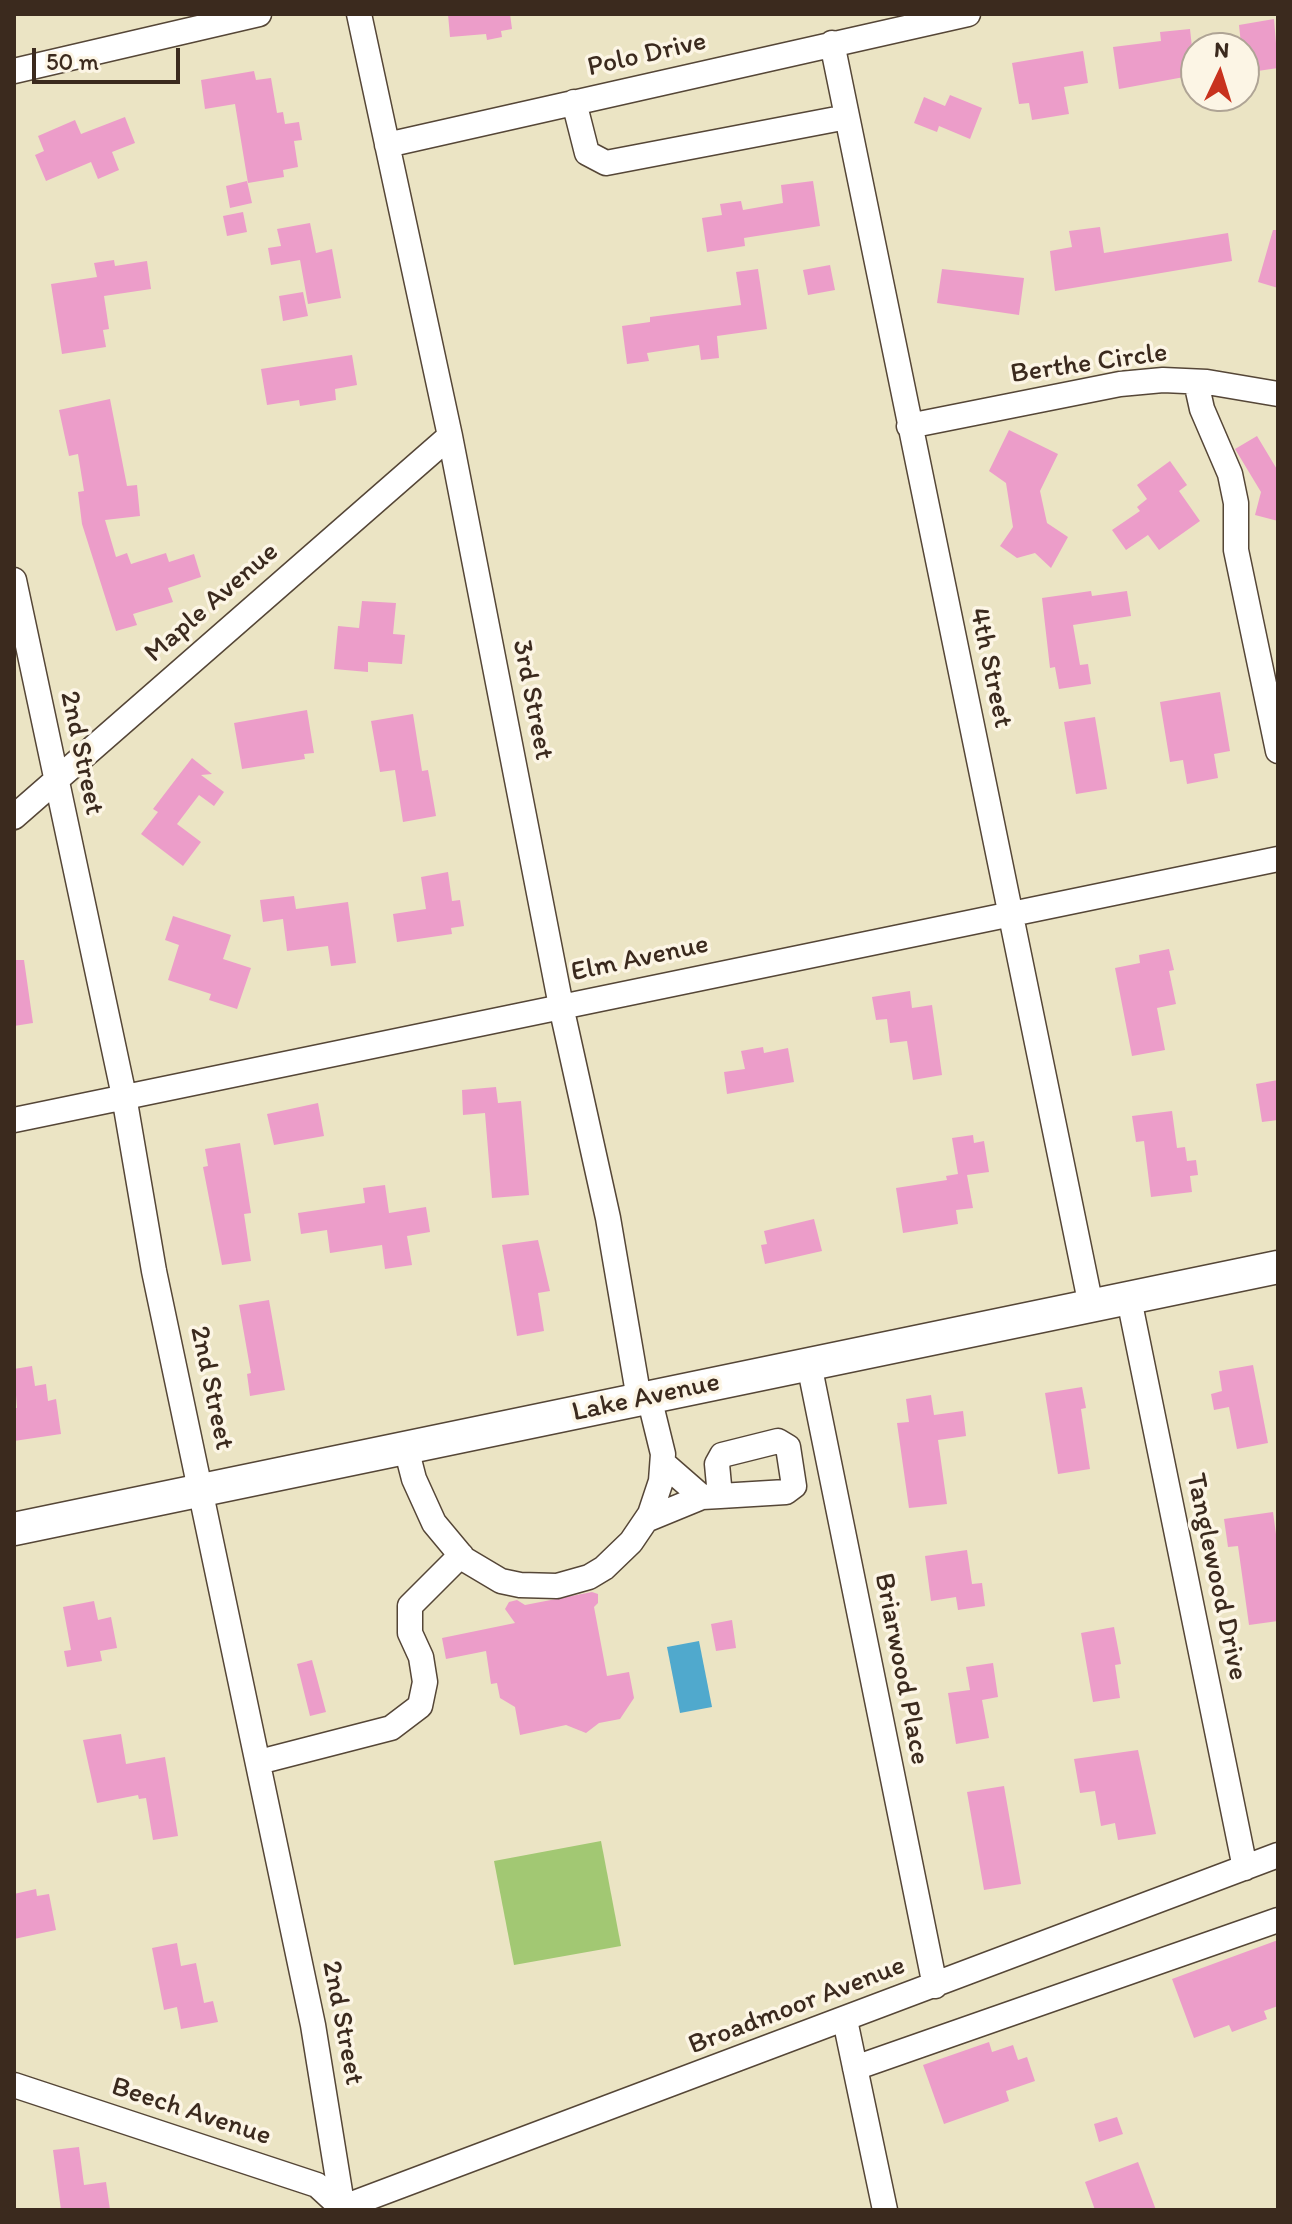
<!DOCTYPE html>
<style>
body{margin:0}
#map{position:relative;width:1292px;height:2224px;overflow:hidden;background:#ebe4c4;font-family:Itim,sans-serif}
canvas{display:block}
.frame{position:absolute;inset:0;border:16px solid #3b2a1e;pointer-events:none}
.north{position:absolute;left:1180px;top:32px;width:80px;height:80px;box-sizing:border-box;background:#fcf5e5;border:2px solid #afa495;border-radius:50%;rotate:4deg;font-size:22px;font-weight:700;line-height:32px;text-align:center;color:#3b2a1e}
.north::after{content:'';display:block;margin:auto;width:28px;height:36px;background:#c8321e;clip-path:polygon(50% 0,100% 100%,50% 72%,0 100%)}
.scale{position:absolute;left:32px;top:48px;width:148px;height:36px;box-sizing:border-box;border:4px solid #3b2a1e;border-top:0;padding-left:10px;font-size:24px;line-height:28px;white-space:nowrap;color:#3b2a1e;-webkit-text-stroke:6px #fcf5e5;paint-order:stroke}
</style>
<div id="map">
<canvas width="1292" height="2224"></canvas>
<div class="frame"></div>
<div class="north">N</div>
<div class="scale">50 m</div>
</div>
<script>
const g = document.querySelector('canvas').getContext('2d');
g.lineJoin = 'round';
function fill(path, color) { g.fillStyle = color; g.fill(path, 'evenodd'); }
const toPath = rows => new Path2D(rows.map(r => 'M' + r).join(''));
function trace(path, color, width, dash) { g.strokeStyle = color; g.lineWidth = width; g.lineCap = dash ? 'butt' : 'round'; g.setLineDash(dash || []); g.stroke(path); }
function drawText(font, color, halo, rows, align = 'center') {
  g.font = font + ' Itim,sans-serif'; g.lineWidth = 7; g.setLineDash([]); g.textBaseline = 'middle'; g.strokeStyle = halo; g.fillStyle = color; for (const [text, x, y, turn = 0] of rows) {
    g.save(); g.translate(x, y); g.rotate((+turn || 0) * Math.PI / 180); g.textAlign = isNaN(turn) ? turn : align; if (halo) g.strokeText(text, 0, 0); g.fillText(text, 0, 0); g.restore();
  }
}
fill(toPath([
 [601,1841,621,1946,514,1965,494,1861]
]), '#a2c873');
fill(toPath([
 [699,1641,712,1707,680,1713,667,1647]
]), '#50a9cd');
fill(toPath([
 [448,14,510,14,512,29,501,31,502,37,487,40,486,34,450,37],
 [1274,19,1278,68,1244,73,1239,25],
 [1190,29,1195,75,1119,89,1113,47,1161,41,1160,32],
 [1083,51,1088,83,1064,87,1069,114,1032,120,1029,103,1019,104,1012,63],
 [254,71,256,80,271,78,277,113,283,112,285,124,299,122,302,140,294,141,298,167,283,170,284,177,248,183,235,104,205,109,201,80],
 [950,95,982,108,970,139,939,126,937,132,914,123,924,97,945,106],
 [125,117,135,143,112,152,119,170,98,179,91,162,46,181,35,155,44,151,38,136,75,120,81,134],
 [247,181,252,203,230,208,226,186],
 [813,181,820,226,744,238,745,246,707,252,702,218,722,215,720,204,741,201,743,210,783,203,781,185],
 [243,212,247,232,227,236,223,216],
 [310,223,316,253,332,249,341,298,308,304,300,260,271,265,268,248,281,246,277,229],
 [1100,227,1104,253,1228,233,1232,261,1055,291,1050,251,1072,247,1069,231],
 [1273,230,1278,230,1278,288,1258,282],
 [114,260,115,266,147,261,151,289,104,296,109,329,103,330,106,347,62,354,51,284,97,277,94,263],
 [830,265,835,290,808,295,803,270],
 [758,269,767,329,717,336,719,358,701,360,699,345,647,353,649,361,627,364,622,326,650,322,650,317,741,305,736,272],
 [942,269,1024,278,1019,315,937,303],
 [303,292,308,316,283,321,279,296],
 [352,355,357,385,335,389,336,400,300,406,299,400,267,405,261,369],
 [110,399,127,486,137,485,140,516,105,520,116,557,127,553,131,564,166,553,169,562,194,554,201,577,168,588,173,602,133,614,137,625,116,631,82,524,78,492,84,491,78,454,69,456,59,410],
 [1009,430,1058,454,1040,491,1047,523,1068,537,1051,568,1035,553,1017,558,1000,546,1013,527,1006,483,989,471],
 [1257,436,1278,471,1278,521,1255,515,1261,492,1235,449],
 [1170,461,1187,485,1179,491,1200,521,1159,550,1148,535,1126,550,1112,530,1140,511,1137,507,1147,499,1137,485],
 [1091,591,1092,596,1127,591,1131,616,1073,625,1080,665,1088,664,1091,684,1059,689,1055,667,1050,668,1042,598],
 [362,601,396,603,393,634,405,635,402,664,368,662,368,672,334,669,338,626,359,628],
 [1220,692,1230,751,1214,754,1218,778,1187,784,1183,760,1170,762,1160,702],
 [307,710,314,753,304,754,305,759,242,769,234,723],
 [413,714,422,771,428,770,436,816,403,822,395,770,380,772,371,721],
 [1095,717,1107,789,1076,794,1064,722],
 [192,758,212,774,201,775,224,792,214,806,199,795,177,824,201,842,183,866,141,834,158,812,153,809],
 [448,872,452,901,460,900,464,926,451,928,452,934,397,942,393,914,426,909,421,877],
 [294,896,296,909,348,902,356,963,331,966,328,946,287,951,283,919,263,922,260,900],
 [173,916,231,935,223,959,251,968,237,1009,209,1000,211,994,168,980,179,945,165,940],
 [1169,949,1174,970,1169,971,1176,1004,1157,1008,1165,1050,1132,1056,1115,968,1140,963,1139,955],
 [14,960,24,960,33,1023,14,1026],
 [910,991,912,1008,932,1005,942,1075,913,1080,907,1041,890,1043,887,1019,876,1020,872,997],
 [763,1047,764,1053,788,1048,794,1082,727,1094,724,1072,745,1069,741,1051],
 [1278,1080,1278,1120,1262,1122,1256,1084],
 [496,1087,498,1103,521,1101,529,1195,492,1198,485,1113,463,1115,462,1090],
 [318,1103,324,1136,274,1145,267,1114],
 [1172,1111,1177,1148,1185,1147,1187,1161,1196,1160,1198,1175,1190,1176,1192,1192,1151,1197,1144,1141,1136,1142,1132,1116],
 [973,1135,974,1143,984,1141,989,1172,967,1175,973,1208,956,1210,958,1224,903,1233,896,1188,947,1180,946,1176,958,1174,952,1138],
 [240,1143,251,1213,244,1214,251,1261,222,1265,203,1167,208,1166,205,1149],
 [385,1185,389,1213,426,1207,430,1232,407,1236,412,1265,385,1269,382,1245,330,1253,327,1230,301,1234,298,1213,365,1203,363,1188],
 [814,1219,822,1251,765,1264,761,1245,767,1244,764,1231],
 [538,1240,550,1291,538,1293,544,1331,517,1336,502,1245],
 [269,1300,285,1390,250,1396,247,1374,251,1373,239,1305],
 [1253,1365,1268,1443,1237,1449,1229,1407,1214,1410,1211,1394,1222,1391,1219,1371],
 [32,1366,35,1386,46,1384,48,1401,56,1399,61,1434,14,1441,14,1408,17,1408,14,1369],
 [1082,1387,1086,1408,1081,1409,1090,1469,1058,1474,1045,1393],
 [931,1395,934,1415,963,1411,966,1436,938,1440,947,1504,909,1508,897,1423,909,1422,906,1399],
 [1273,1512,1278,1549,1278,1621,1249,1625,1238,1546,1228,1547,1224,1519],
 [967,1550,972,1584,982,1583,985,1606,958,1610,956,1597,931,1601,925,1556],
 [592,1592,598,1594,598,1603,594,1607,607,1676,629,1672,634,1698,620,1719,599,1723,586,1733,566,1725,520,1735,515,1707,500,1698,497,1683,491,1684,486,1651,446,1659,442,1638,515,1623,505,1609,509,1602,517,1600,525,1605],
 [94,1601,98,1620,111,1617,117,1648,100,1651,102,1661,67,1667,64,1651,71,1650,63,1607],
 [732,1620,736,1648,716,1651,711,1624],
 [1114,1627,1121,1664,1115,1665,1120,1698,1093,1702,1081,1633],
 [312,1660,326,1712,310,1716,297,1664],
 [993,1663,998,1697,982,1700,989,1738,956,1744,948,1693,970,1690,966,1667],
 [121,1734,126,1764,165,1757,178,1836,153,1840,146,1798,139,1799,138,1795,97,1803,83,1740],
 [1138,1750,1156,1834,1118,1840,1115,1823,1101,1826,1095,1791,1080,1793,1074,1759],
 [1004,1786,1021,1884,984,1890,967,1792],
 [36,1889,37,1896,49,1894,56,1930,14,1939,14,1894],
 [1278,1940,1278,2006,1264,2011,1267,2019,1232,2032,1229,2025,1194,2038,1172,1979],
 [177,1943,181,1966,196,1963,204,2003,213,2001,218,2022,181,2029,177,2007,164,2010,152,1948],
 [989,2042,992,2052,1013,2045,1018,2060,1027,2057,1035,2081,1006,2091,1009,2101,944,2124,923,2065],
 [1117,2117,1123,2134,1099,2142,1094,2124],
 [79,2147,84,2185,106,2182,110,2210,61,2210,53,2150],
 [1138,2162,1156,2210,1095,2210,1085,2182]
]), '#ec9dc9');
const minor = toPath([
 [359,14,450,436,561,1006,608,1218,639,1399],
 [832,43,1091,1306],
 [14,71,259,14],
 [574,102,587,153,606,163,847,117],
 [387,145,968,14],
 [1196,382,1202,409,1230,474,1236,503,1236,550,1278,751],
 [909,426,1120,384,1163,380,1207,382,1278,394],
 [14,580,124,1096,154,1271,313,2025,343,2210],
 [14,817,450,436],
 [14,1120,1278,859],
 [1129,1299,1245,1868],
 [809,1364,935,1986],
 [406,1448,414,1479,434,1523,464,1559,501,1581,520,1585,557,1586,589,1577,604,1568,631,1542,650,1514,661,1481,663,1454,649,1397],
 [663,1463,702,1497],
 [646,1520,702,1497,720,1496,786,1492,794,1486,788,1447,778,1441,722,1455,717,1464,720,1496],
 [259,1762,391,1728,420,1706,425,1682,421,1657,410,1633,410,1606,461,1555],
 [845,2020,885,2210],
 [855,2068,1278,1920],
 [14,2085,317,2185,342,2208],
 [336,2210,1278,1855]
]);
const major = toPath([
 [14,1529,1278,1267]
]);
trace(minor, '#554637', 27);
trace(major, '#554637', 35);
trace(minor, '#fff', 24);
trace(major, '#fff', 32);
drawText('28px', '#3b2a1e', '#fcf5e5', [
 ["Polo Drive",647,55,-13],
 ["Berthe Circle",1089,364,-8],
 ["Maple Avenue",212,603,-41],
 ["4th Street",990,668,78],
 ["3rd Street",532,700,79],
 ["2nd Street",81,753,78],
 ["Elm Avenue",640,959,-12],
 ["2nd Street",211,1388,78],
 ["Lake Avenue",646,1398,-12],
 ["Tanglewood Drive",1216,1577,78],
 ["Briarwood Place",901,1669,79],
 ["Broadmoor Avenue",797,2006,-21],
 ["2nd Street",342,2023,79],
 ["Beech Avenue",191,2112,18]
]);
</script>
